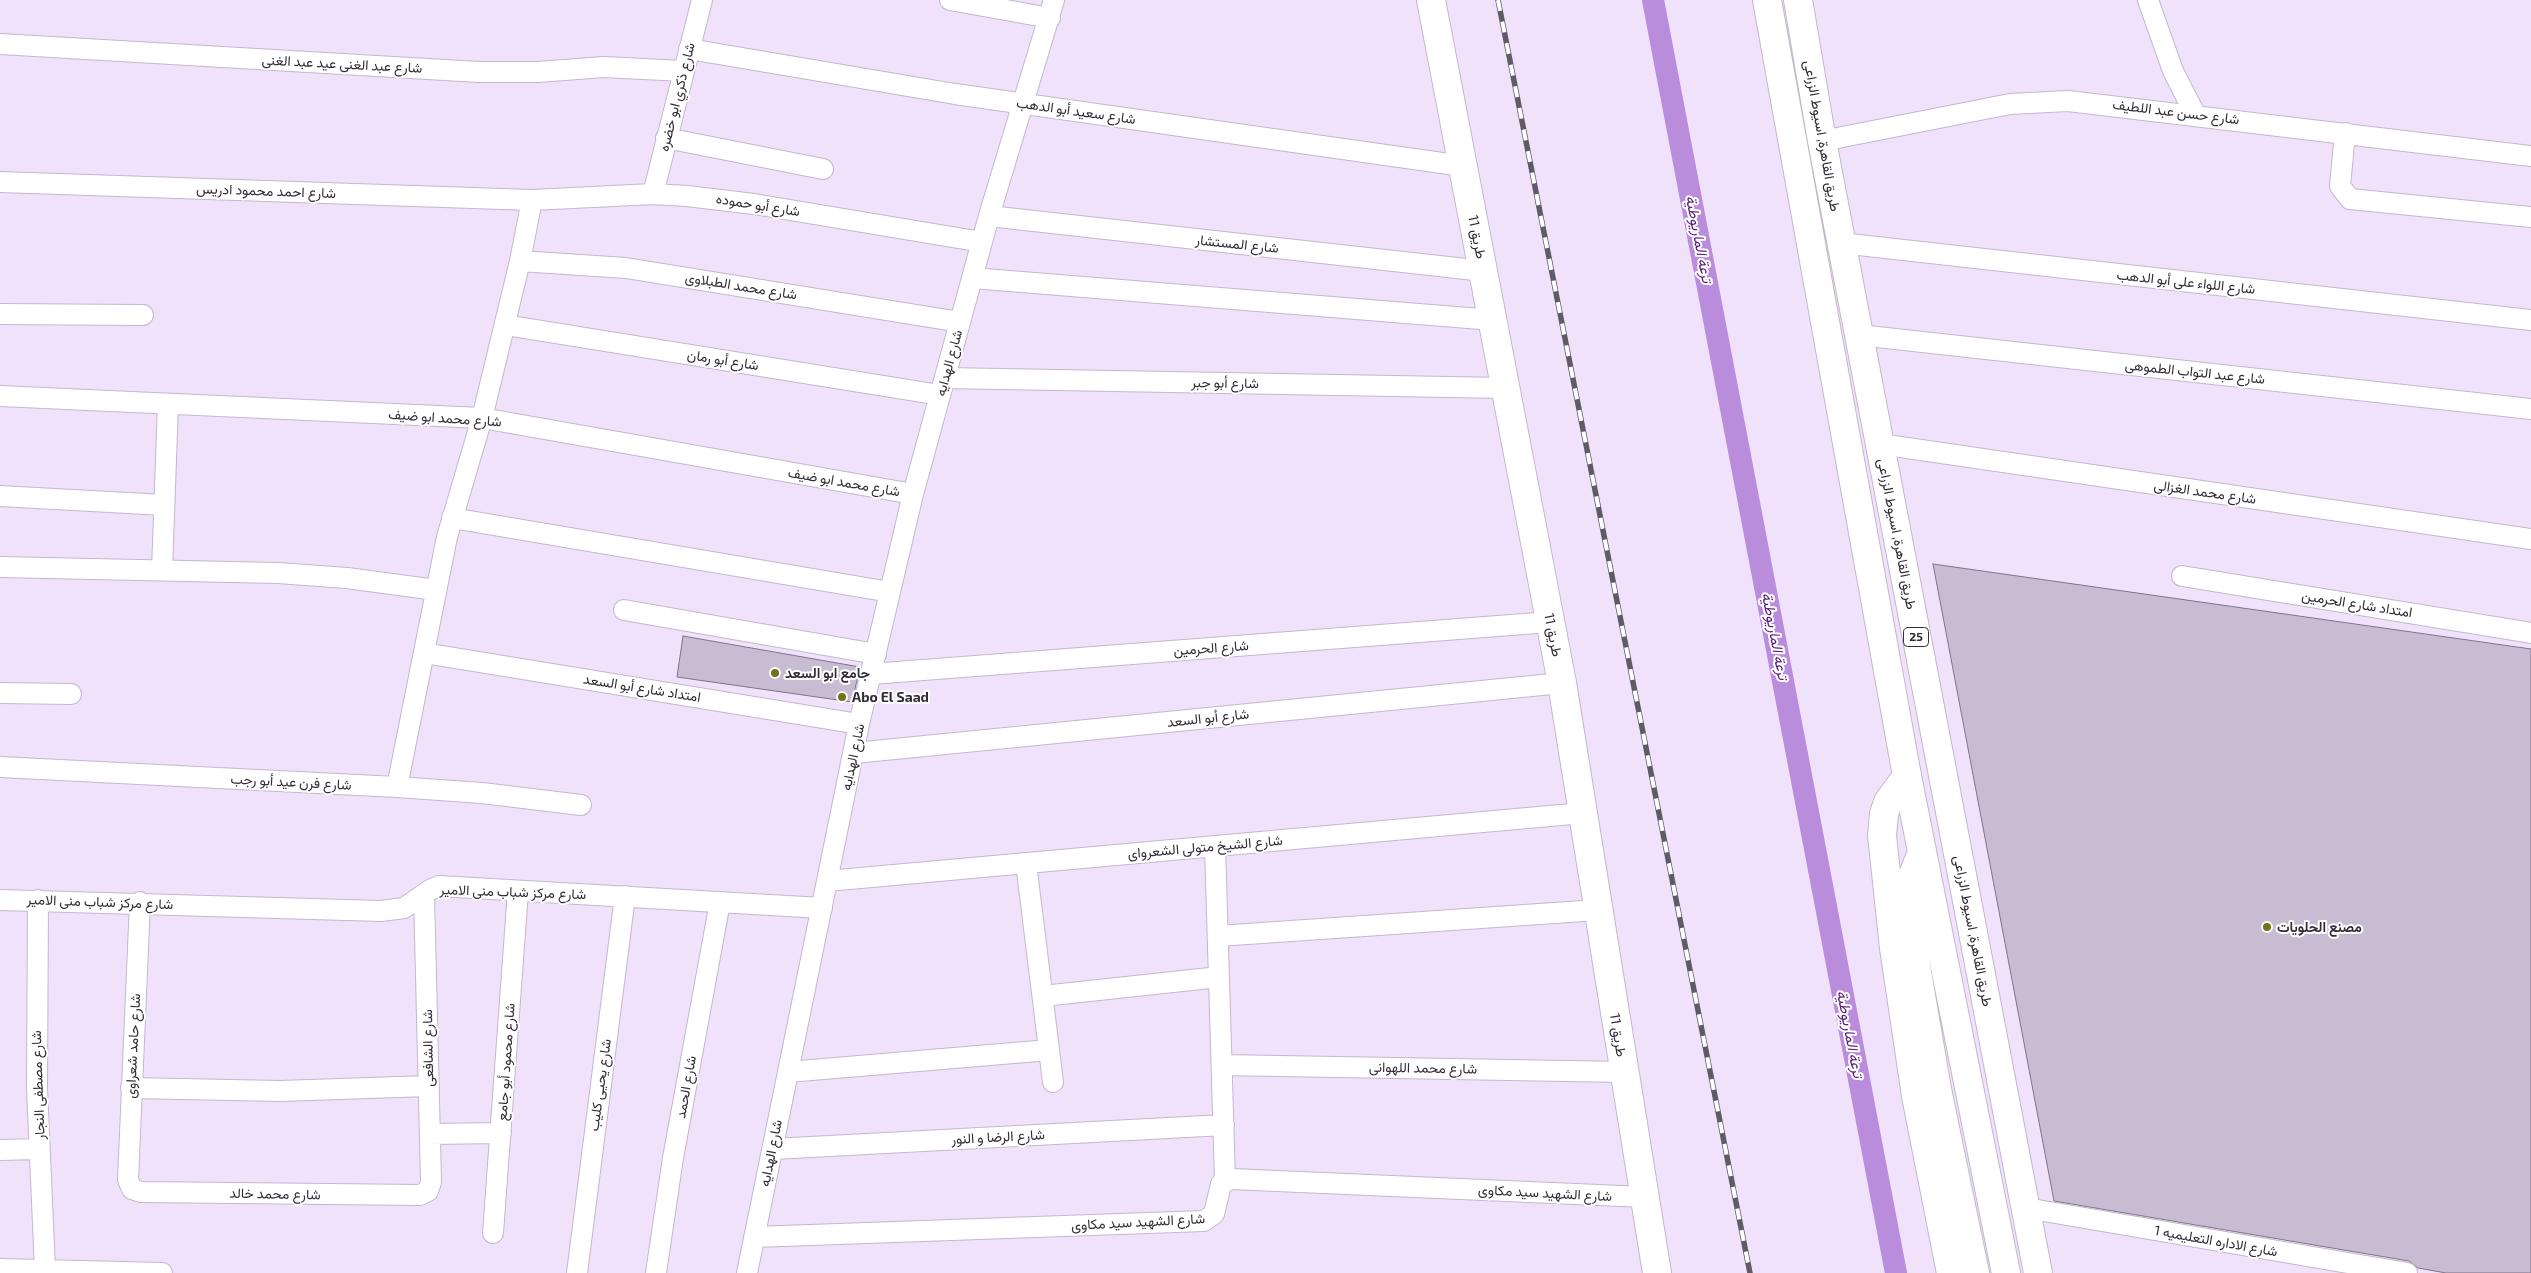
<!DOCTYPE html>
<meta charset="utf-8">
<style>
body{margin:0}
canvas{display:block;background:#efe2fa}
</style>
<canvas width="2531" height="1273"></canvas>
<script>
const g = document.querySelector('canvas').getContext('2d');
g.lineJoin = 'round';
const toPath = rows => new Path2D(rows.map(r => 'M' + r).join(''));
function trace(path, color, width, dash) { g.strokeStyle = color; g.lineWidth = width; g.lineCap = dash ? 'butt' : 'round'; g.setLineDash(dash || []); g.stroke(path); }
function fill(path, color) { g.fillStyle = color; g.fill(path, 'evenodd'); }
function drawText(font, color, halo, rows, align = 'center') {
  g.font = font + ' "Exo 2",Vazirmatn,sans-serif'; g.lineWidth = 4; g.setLineDash([]); g.textBaseline = 'middle'; g.strokeStyle = halo; g.fillStyle = color; for (const [text, x, y, turn = 0] of rows) {
    g.save(); g.translate(x, y); g.rotate((+turn || 0) * Math.PI / 180); g.textAlign = isNaN(turn) ? turn : align; if (halo) g.strokeText(text, 0, 0); g.fillText(text, 0, 0); g.restore();
  }
}
trace(toPath([
 [1653,0,1896,1273]
]), '#ba8ddc', 22);
const building = toPath([
 [1933,564,2531,649,2531,1273,2446,1273,2418,1268,2409,1261,2054,1201,1933,564],
 [683,636,860,667,852,702,677,677,683,636]
]);
fill(building, '#c8bcd3');
trace(building, '#807489', 1);
const street = toPath([
 [950,0,1050,18],
 [2148,0,2173,71,2195,114],
 [0,44,479,72,538,72,604,67,683,71],
 [689,49,955,94,1463,166],
 [2345,133,2340,186,2350,199,2531,217],
 [666,138,823,169],
 [1822,141,2010,104,2068,101,2531,156],
 [0,182,532,200,653,194,687,196,754,204,982,242],
 [653,194,702,0],
 [989,216,1484,271],
 [1841,243,2531,320],
 [520,261,626,268,960,322],
 [972,278,1493,320],
 [0,314,143,315],
 [505,325,940,395],
 [1859,335,2531,409],
 [945,378,1505,388],
 [0,396,482,418,913,494],
 [1880,444,2531,539],
 [0,496,164,505],
 [452,518,890,592],
 [0,567,278,573,347,578,436,590],
 [162,570,168,404],
 [2182,576,2531,633],
 [624,610,876,654],
 [424,653,859,724],
 [871,674,1550,622],
 [0,693,71,694],
 [854,753,1562,683],
 [0,767,397,787,482,793,581,805],
 [397,787,447,537,482,418,520,261,532,200],
 [1215,846,1225,1180],
 [1026,863,1053,1082],
 [827,881,1583,813],
 [0,900,381,911,404,908,430,890,439,886,822,908],
 [38,900,37,1088,45,1270],
 [140,902,128,1180,132,1189,141,1192,420,1195,428,1191,431,1182,424,894],
 [1218,936,1598,910],
 [1043,996,1219,977],
 [1222,1065,1624,1072],
 [788,1072,1049,1050],
 [131,1088,280,1091,429,1086],
 [430,1134,501,1133],
 [773,1149,1224,1125],
 [0,1150,39,1149],
 [2026,1208,2407,1273],
 [493,1233,518,891],
 [754,1237,1204,1221,1214,1214,1221,1184,1231,1179,1644,1197],
 [0,1269,162,1273],
 [577,1273,625,896],
 [656,1273,673,1158,720,902],
 [747,1273,859,724,913,494,989,216,1054,0]
]);
const secondary = toPath([
 [1431,0,1562,683,1657,1273],
 [1907,776,1888,802,1884,814,1882,835,1894,948,1916,1096,1951,1273]
]);
const highway = toPath([
 [1767,0,1907,776,2006,1273],
 [1798,0,1822,141,2038,1273],
 [1921,855,1912,877,1910,895,1916,966,1937,1089,1975,1273]
]);
trace(street, '#c4b7ce', 22);
trace(secondary, '#c4b7ce', 30);
trace(highway, '#c4b7ce', 30);
trace(street, '#fff', 20);
trace(secondary, '#fff', 28);
trace(highway, '#fff', 28);
const rail = toPath([
 [1498,0,1750,1273]
]);
trace(rail, '#605966', 5.5);
trace(rail, '#fff', 4, [11]);
for (const [x, y, r, color] of [
 [775,673,5,"#707319"],
 [842,697,5,"#707319"],
 [2267,927,5,"#707319"]
]) { const dot = new Path2D(); dot.arc(x, y, r, 0, 2 * Math.PI); g.fillStyle = color; g.fill(dot); trace(dot, '#fff', 2); }
for (const [x, y, w] of [
 [1916,637,25]
]) { const box = new Path2D(); box.roundRect(x - w / 2, y - 9.5, w, 19, 4); g.fillStyle = '#fff'; g.fill(box); trace(box, '#322d36', 1); }
drawText('bold 12px', '#322d36', null, [
 ["25",1916,637]
]);
drawText('14px', '#322d36', '#fff', [
 ["شارع عبد الغنى عيد عبد الغنى",342,64,3],
 ["شارع ذكري ابو خضره",677,97,-76],
 ["شارع سعيد أبو الدهب",1076,111,8],
 ["شارع حسن عبد اللطيف",2176,112,7],
 ["طريق القاهرة, اسيوط الزراعى",1822,136,80],
 ["شارع احمد محمود ادريس",266,191,2],
 ["شارع أبو حموده",758,205,9],
 ["طريق 11",1477,237,79],
 ["شارع المستشار",1237,244,6],
 ["شارع اللواء على أبو الدهب",2186,282,6],
 ["شارع محمد الطبلاوى",741,286,9],
 ["شارع أبو رمان",723,360,9],
 ["شارع الهدايه",949,363,-75],
 ["شارع عبد التواب الطموهى",2195,372,6],
 ["شارع أبو جبر",1225,383,1],
 ["شارع محمد ابو ضيف",445,418,4],
 ["شارع محمد ابو ضيف",844,482,10],
 ["شارع محمد الغزالى",2205,492,8],
 ["طريق القاهرة, اسيوط الزراعى",1897,534,79],
 ["امتداد شارع الحرمين",2357,604,9],
 ["طريق 11",1553,635,79],
 ["شارع الحرمين",1211,648,-4],
 ["امتداد شارع أبو السعد",642,688,9],
 ["شارع أبو السعد",1208,718,-6],
 ["شارع الهدايه",853,757,-78],
 ["شارع فرن عيد أبو رجب",291,782,3],
 ["شارع الشيخ متولى الشعرواى",1205,847,-5],
 ["شارع مركز شباب منى الامير",513,892,2],
 ["شارع مركز شباب منى الامير",100,902,2],
 ["طريق القاهرة, اسيوط الزراعى",1973,931,79],
 ["طريق 11",1618,1035,81],
 ["شارع حامد شعراوى",133,1046,-87],
 ["شارع الشافعى",428,1048,-91],
 ["شارع محمود أبو جامع",506,1062,-86],
 ["شارع محمد اللهوانى",1423,1068,1],
 ["شارع مصطفى النجار",38,1085,-92],
 ["شارع يحيى كليب",600,1085,-82],
 ["شارع الحمد",686,1087,-80],
 ["شارع الرضا و النور",998,1137,-3],
 ["شارع الهدايه",771,1153,-79],
 ["شارع الشهيد سيد مكاوى",1545,1193,3],
 ["شارع محمد خالد",275,1194,1],
 ["شارع الشهيد سيد مكاوى",1138,1222,-3],
 ["شارع الاداره التعليميه 1",2216,1241,10]
]);
drawText('bold 14px', '#322d36', '#fff', [
 ["جامع ابو السعد",785,673],
 ["Abo El Saad",852,697],
 ["مصنع الحلويات",2277,927]
], 'left');
drawText('italic 15px', '#571d7a', '#fff', [
 ["ترعة الماريوطية",1699,239,79],
 ["ترعة الماريوطية",1775,636,79],
 ["ترعة الماريوطية",1850,1034,79]
]);
</script>
